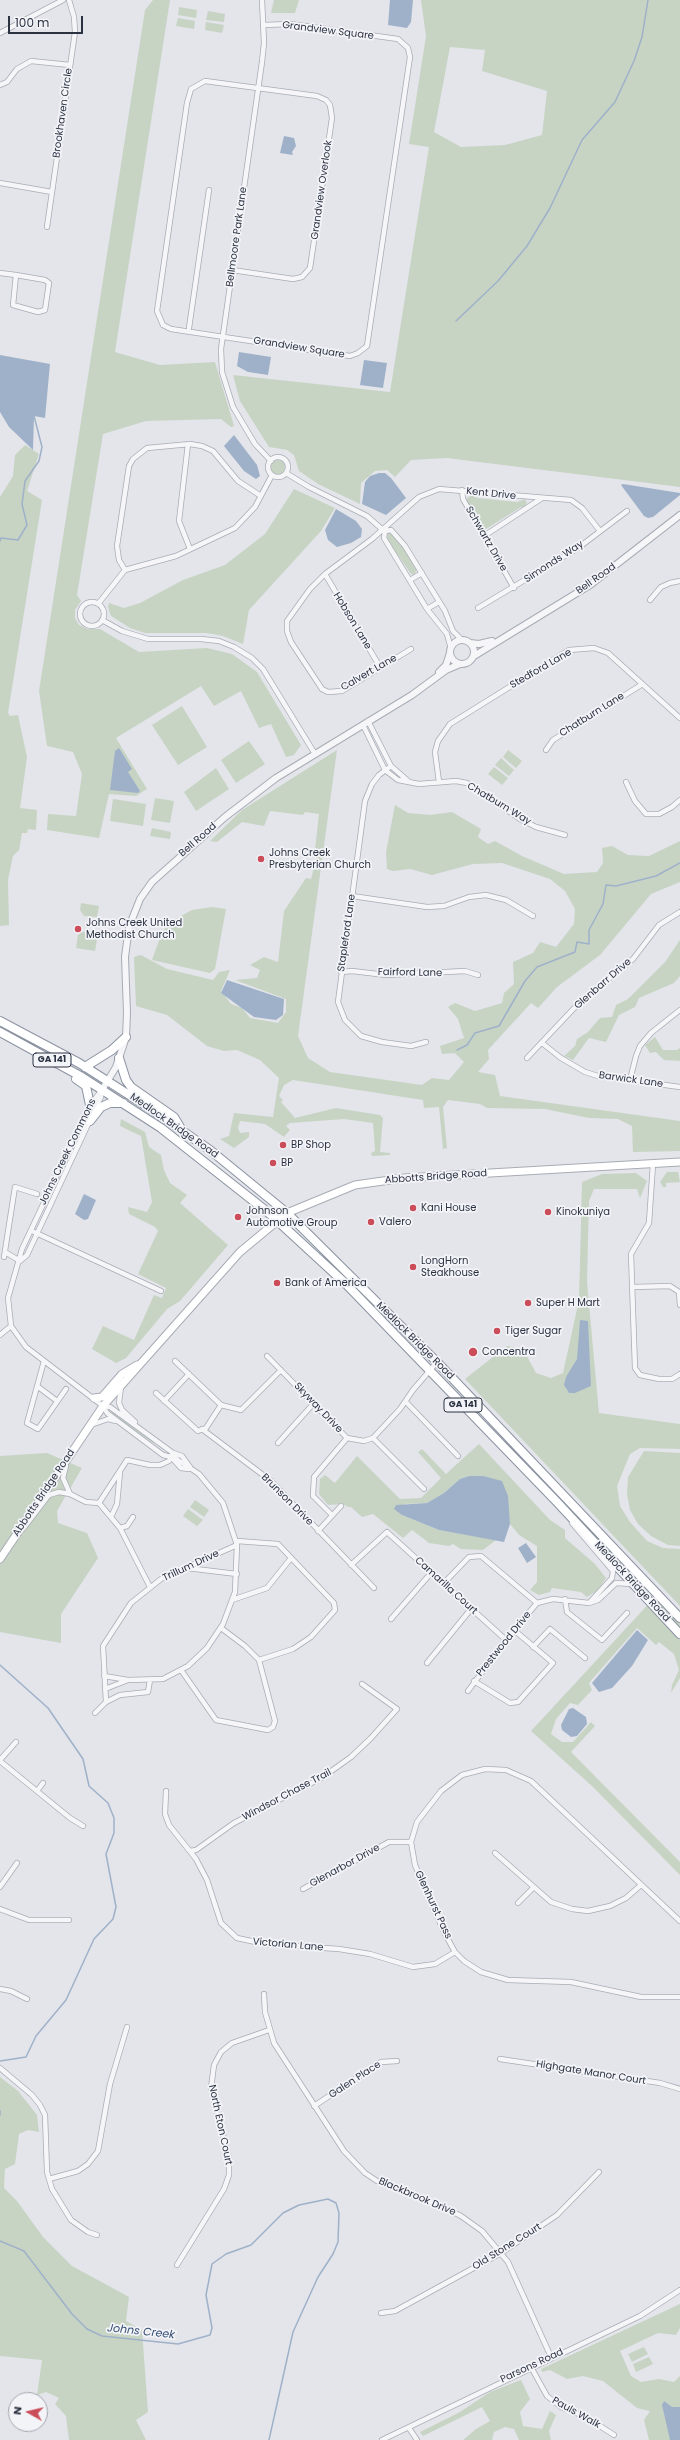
<!DOCTYPE html>
<style>
body{margin:0}
#map{position:relative;width:680px;height:2440px;overflow:hidden;background:#e3e5ea;font-family:Poppins,sans-serif}
canvas{display:block}
.north{position:absolute;left:8px;top:2392px;width:40px;height:40px;box-sizing:border-box;background:#f3f4f8;border:1px solid #a3a6af;border-radius:50%;rotate:278deg;font-size:11px;font-weight:700;line-height:16px;text-align:center;color:#2b3242}
.north::after{content:'';display:block;margin:auto;width:14px;height:18px;background:#ca4d59;clip-path:polygon(50% 0,100% 100%,50% 72%,0 100%)}
.scale{position:absolute;left:8px;top:16px;width:75px;height:18px;box-sizing:border-box;border:2px solid #2b3242;border-top:0;padding-left:5px;font-size:12px;line-height:14px;white-space:nowrap;color:#2b3242;-webkit-text-stroke:3px #f3f4f8;paint-order:stroke}
</style>
<div id="map">
<canvas width="680" height="2440"></canvas>
<div class="north">N</div>
<div class="scale">100 m</div>
</div>
<script>
const g = document.querySelector('canvas').getContext('2d');
g.lineJoin = 'round';
function fill(path, color) { g.fillStyle = color; g.fill(path, 'evenodd'); }
const toPath = rows => new Path2D(rows.map(r => 'M' + r).join(''));
function trace(path, color, width, dash) { g.strokeStyle = color; g.lineWidth = width; g.lineCap = dash ? 'butt' : 'round'; g.setLineDash(dash || []); g.stroke(path); }
function drawText(font, color, halo, rows, align = 'center') {
  g.font = font + ' Poppins,sans-serif'; g.lineWidth = 3.5; g.setLineDash([]); g.textBaseline = 'middle'; g.strokeStyle = halo; g.fillStyle = color; for (const [text, x, y, turn = 0] of rows) {
    g.save(); g.translate(x, y); g.rotate((+turn || 0) * Math.PI / 180); g.textAlign = isNaN(turn) ? turn : align; if (halo) g.strokeText(text, 0, 0); g.fillText(text, 0, 0); g.restore();
  }
}
fill(toPath([
 [153,0,170,0,115,352,160,365,215,362,234,426,231,427,221,419,146,421,103,434,77,595,81,601,75,610,75,618,79,625,88,629,100,629,139,652,207,648,232,654,257,672,301,745,294,755,286,757,271,724,259,728,241,691,214,706,201,686,116,738,147,789,136,796,109,794,99,838,47,830,48,814,76,816,82,774,73,752,47,746,39,691,145,10],
 [274,0,299,0,295,13,271,13],
 [421,0,680,0,680,487,447,458,411,460,395,477,387,470,375,471,361,483,360,504,318,484,299,471,294,455,287,450,269,447,240,401,233,375,390,392,429,147,409,144,426,36],
 [450,47,485,50,482,71,547,91,542,135,505,145,461,147,434,132],
 [179,7,197,10,196,18,178,15],
 [208,11,225,14,224,22,206,20],
 [178,18,195,21,194,29,176,26],
 [206,22,224,25,222,33,205,30],
 [25,445,39,454,27,491,42,500,8,713,10,716,18,715,27,757,20,808,37,810,36,830,28,829,27,833,22,833,19,850,13,856,8,880,9,925,0,926,0,497,13,476,15,455],
 '271 467a7 7 0 1 1 14 0a7 7 0 1 1-14 0Z',
 [294,489,335,508,321,531,249,610,243,644,223,636,207,633,145,633,130,628,111,616,108,607,109,603,124,608,140,603,183,580,225,565,265,534],
 [472,495,477,498,517,502,525,499,527,503,524,508,521,507,486,529,481,526,482,523,472,506,467,504,467,498],
 [388,533,393,535,402,546,417,569,414,575,411,574,387,539],
 [182,706,207,747,178,765,152,725],
 [249,741,265,764,236,783,221,760],
 [337,750,298,1036,308,1058,330,1072,422,1085,432,1078,449,1080,464,1062,455,1053,442,1054,440,1046,464,1038,458,1019,448,1007,455,1003,475,1011,502,1003,504,993,514,984,513,962,533,953,540,942,556,947,574,924,575,909,565,891,550,879,502,863,473,864,432,875,410,869,393,871,387,869,386,852,395,805,408,813,430,815,452,812,481,829,478,837,488,844,495,841,522,856,564,874,597,872,603,863,602,848,612,846,628,855,649,856,680,841,680,882,651,894,600,955,557,987,538,1008,531,1003,488,1050,489,1059,478,1072,495,1075,500,1096,680,1121,680,1151,633,1152,632,1126,618,1119,589,1118,545,1109,487,1108,480,1104,448,1100,443,1107,447,1148,443,1149,439,1107,424,1108,423,1100,293,1080,284,1085,279,1096,283,1100,281,1102,295,1118,336,1108,380,1115,383,1118,380,1152,390,1153,390,1155,372,1156,371,1153,375,1151,373,1123,344,1119,290,1123,286,1126,290,1130,284,1137,265,1124,240,1121,238,1128,240,1133,249,1132,249,1137,234,1148,220,1139,229,1136,234,1113,273,1117,279,1078,260,1060,237,1050,224,1051,207,1046,167,1015,136,1006,134,957,141,955,167,969,213,980,219,972,230,970,221,991,231,1004,242,1008,250,1018,278,1023,286,1012,286,999,235,980,257,978,260,970,250,965,264,957,278,962,284,911,306,878,311,879,317,855,317,849,315,849,319,814,305,812,303,815,270,811,264,826,242,822,217,842,210,841,242,810],
 [508,750,522,761,516,768,503,757],
 [501,758,514,770,509,776,495,765],
 [494,767,508,778,502,785,488,774],
 [216,768,229,789,196,811,184,792],
 [155,798,174,801,170,823,151,820],
 [113,799,146,804,143,826,110,821],
 [152,828,171,832,170,839,150,836],
 [81,903,99,906,97,917,84,916,80,910],
 [212,907,226,909,215,969,210,973,152,960,162,932,174,920,192,910],
 [82,932,98,934,95,951,76,948,78,935],
 [680,940,680,976,674,983,639,998,635,1007,619,1015,606,1042,589,1038,573,1060,564,1056,575,1046,577,1039,588,1032,600,1018,612,1017,616,1005,628,999,665,962],
 [655,1037,663,1050,677,1050,680,1048,680,1061,664,1060,656,1052,650,1053,645,1045],
 [121,1119,145,1132,149,1147,161,1155,164,1170,170,1183,187,1195,180,1203,228,1245,180,1301,167,1309,126,1358,116,1363,92,1349,103,1326,134,1340,154,1295,162,1298,166,1288,138,1274,158,1231,155,1227,129,1214,128,1207,147,1212,152,1202,141,1136,120,1126],
 [667,1172,678,1172,680,1182,666,1183,666,1187,663,1187,660,1182],
 [636,1173,647,1181,640,1198,637,1189,594,1189,589,1201,587,1282,599,1413,680,1424,680,1449,640,1448,630,1454,617,1486,620,1506,630,1522,647,1541,663,1548,680,1549,680,1606,465,1379,507,1346,523,1349,536,1373,551,1378,563,1373,579,1300,582,1182,602,1174],
 [111,1410,154,1442,153,1443,113,1415],
 [479,1444,550,1520,565,1530,565,1538,595,1564,606,1578,598,1590,587,1597,581,1592,552,1588,550,1592,539,1595,530,1590,537,1582,537,1546,519,1535,510,1524,509,1516,469,1476,460,1479,444,1493,427,1503,404,1504,402,1515,439,1530,496,1540,483,1550,461,1549,453,1544,449,1546,429,1543,412,1530,403,1538,373,1514,362,1517,351,1507,348,1507,343,1504,328,1505,319,1494,320,1479,325,1475,335,1483,357,1456,400,1499,421,1498,441,1478,418,1452,422,1449,446,1474],
 [644,1451,680,1453,680,1546,668,1545,651,1536,638,1524,630,1510,627,1494,628,1477],
 [47,1453,82,1468,57,1511,58,1523,87,1533,98,1558,61,1614,61,1643,0,1632,0,1456],
 [195,1500,209,1510,204,1517,190,1507],
 [188,1509,203,1520,197,1526,183,1516],
 [655,1597,680,1622,680,1678,671,1693,672,1685,679,1670,674,1654,659,1642,656,1645,637,1628,589,1683,592,1690,578,1705,570,1703,556,1719,551,1734,562,1742,573,1742,591,1722,595,1726,571,1752,680,1862,680,1875,593,1787,531,1731],
 [0,2077,18,2091,37,2115,39,2132,28,2130,19,2134,15,2164,5,2169,4,2188,17,2201,43,2237,72,2266,129,2297,126,2321,142,2330,148,2412,136,2420,146,2440,69,2440,66,2416,55,2404,59,2398,46,2392,37,2395,42,2360,0,2356],
 [680,2304,680,2328,676,2335,658,2333,620,2351,631,2376,641,2382,659,2379,674,2382,680,2376,680,2440,649,2440,644,2420,650,2411,637,2408,603,2381,583,2376,567,2379,550,2370,542,2372,541,2369],
 [644,2347,648,2354,632,2362,628,2354],
 [649,2357,653,2364,636,2372,633,2364],
 [521,2380,530,2399,520,2412,523,2426,542,2429,550,2411,556,2415,549,2431,551,2440,519,2440,514,2429,505,2427,494,2432,492,2440,463,2440,476,2429,490,2421,482,2407,423,2436,420,2432,460,2412,490,2392]
]), '#c7d4c4');
fill(toPath([
 [390,0,413,0,411,22,407,28,388,25],
 [284,136,294,138,296,146,292,152,293,155,280,153],
 [239,352,271,357,268,375,248,372,237,366],
 [0,355,50,364,45,418,34,416,33,450,9,427,0,412],
 [364,360,387,363,383,388,360,385],
 [234,435,257,465,260,476,256,479,244,471,224,446],
 [379,473,385,473,391,478,406,498,386,515,362,504,365,482,370,476],
 [623,484,680,493,680,495,653,517,648,518,644,516,621,485],
 [336,509,356,521,362,529,361,537,351,543,337,547,328,540,325,530],
 [119,748,132,769,128,772,140,791,138,793,110,790,115,751],
 [227,980,284,999,283,1015,276,1020,254,1017,221,993],
 [84,1194,96,1200,88,1219,84,1220,75,1214],
 [580,1320,588,1321,591,1386,575,1393,569,1393,564,1385,566,1377,577,1359],
 [469,1476,483,1476,502,1481,508,1496,510,1524,504,1542,439,1530,402,1515,394,1509,396,1505,427,1503,444,1493,460,1479],
 [526,1543,536,1557,527,1563,518,1548],
 [637,1630,648,1640,632,1666,612,1688,599,1692,592,1683],
 [573,1708,586,1717,587,1724,577,1736,571,1737,562,1730,561,1725,569,1709],
 [664,2401,672,2407,680,2407,680,2440,670,2440,662,2405]
]), '#9fb1c9');
trace(toPath([
 [456,321,498,281,527,246,550,208,582,140,615,102,634,61,642,37,648,0],
 [0,541,1,538,18,540,27,525,22,504,25,481,39,461,42,447,34,416],
 [457,1050,467,1045,475,1033,499,1026,525,981,537,967,575,952,577,942,589,944,589,930,603,904,606,885,616,886,656,876,680,863],
 [0,1665,48,1708,83,1759,89,1786,108,1803,114,1818,114,1833,106,1854,116,1907,113,1919,94,1939,66,2000,36,2036,26,2057,0,2061],
 [0,2111,0,2115],
 [0,2241,24,2251,72,2314,87,2329,102,2336,178,2344,210,2335,212,2328,206,2295,212,2264,226,2254,251,2245,283,2213,299,2205,328,2199,336,2203,339,2213,338,2242,333,2254,318,2277,293,2332,269,2440]
]), '#9fb1c9', 1.5);
const minor = toPath([
 [262,0,264,43,262,62,221,349,222,372,233,407,255,444,271,461],
 [0,33,63,0],
 [0,85,7,82,17,69,31,61,70,65],
 [0,183,52,192],
 [47,227,75,32,74,17,69,0],
 [232,270,293,279,302,277,310,268,332,118,330,105,326,100,317,96,205,81,191,89,187,103,157,311,163,325,171,329,350,356,358,353,367,346,410,57,408,48,398,39,290,24,264,25],
 [0,273,16,275,45,280,49,283,45,310,38,312,13,305,16,275],
 [189,328,209,190],
 [188,444,179,521,190,549],
 '268 467a10 10 0 1 1 20 0a10 10 0 1 1-20 0Z',
 [286,473,309,487,367,516,384,531],
 [462,490,463,499,514,588],
 [385,531,391,530,405,546,445,611,453,631,462,640],
 [385,531,384,538,427,609,447,634,451,649],
 [484,536,542,498],
 [125,570,119,560,117,546,129,466,133,459,147,448,190,444,202,446,213,451,238,481,261,496],
 [125,570,176,556,235,528,255,507,272,475],
 [325,574,380,667],
 [410,580,422,573],
 [650,600,661,587,670,583,680,581],
 '80 614a12 12 0 1 1 24 0a12 12 0 1 1-24 0Z',
 [98,604,125,570],
 [478,608,578,548,627,511],
 [427,609,439,602],
 [102,620,122,631,148,639,201,639,219,641,234,647,252,658,263,669,315,754],
 [411,649,342,691,328,692,322,689,291,642,287,631,287,621,310,589,325,574,372,539,419,497,439,489,571,500,582,508,600,531],
 [368,721,391,766,408,781],
 [363,725,385,770,398,780,419,784,456,781,467,783,520,819,536,827,565,835],
 [546,750,553,740,641,685],
 [391,766,379,775,372,784,365,801,338,1002,345,1020,361,1036,382,1042,411,1046,426,1042],
 [439,782,435,752,438,741,450,724,569,650,594,648,608,653,680,718],
 [626,782,635,801,646,814,659,814,672,807,680,800],
 [352,896,427,907,444,906,469,897,486,895,506,900,533,916],
 [341,972,352,971,386,975,465,971,478,975],
 [542,1043,561,1058,585,1072,598,1076,680,1087],
 [527,1058,578,1004,633,959,659,925,680,912],
 [630,1080,636,1056,640,1046,651,1033,680,1010],
 [102,1090,90,1105,22,1249,8,1298,11,1326,26,1347,103,1406,107,1413,163,1455,175,1458,199,1474,223,1503,237,1545,235,1592,223,1624,207,1648,188,1666,163,1679,128,1680,104,1676],
 [94,1111,101,1097,102,1090],
 [653,1164,649,1223,631,1254,635,1368,640,1375,659,1379,672,1379,680,1374],
 [34,1232,161,1291],
 [5,1252,20,1261],
 [4,1257,15,1187,37,1194],
 [20,1261,27,1255,90,1120],
 [633,1287,670,1286,679,1292,680,1305],
 [0,1335,11,1326],
 [267,1356,347,1438,364,1441,373,1438,400,1409,413,1390,437,1362],
 [44,1361,27,1423,38,1429,66,1389],
 [175,1361,221,1405,241,1410,281,1370],
 [37,1386,57,1401],
 [121,1387,119,1403,122,1410,135,1422],
 [156,1393,198,1431,206,1428,221,1405],
 [164,1401,189,1374],
 [406,1402,458,1456],
 [103,1406,110,1407,173,1453,182,1456,190,1467],
 [91,1425,108,1419,116,1421],
 [202,1429,271,1481,374,1588],
 [373,1438,424,1489],
 [278,1443,314,1403],
 [172,1458,181,1468,189,1469],
 [66,1466,63,1478,70,1494],
 [99,1503,120,1528,150,1587],
 [332,1515,313,1496,314,1477,347,1438],
 [111,1517,117,1504,120,1472],
 [572,1523,613,1571,612,1578,590,1602],
 [120,1528,127,1526,133,1517],
 [23,1529,49,1495,59,1492,70,1494,86,1502,99,1503,127,1460,150,1465,160,1465,169,1461,173,1453],
 [318,1531,341,1506],
 [351,1565,387,1532,506,1640],
 [187,1568,237,1574],
 [443,1584,469,1557,481,1556,537,1603],
 [565,1599,567,1612,602,1640,627,1613],
 [232,1600,267,1588,291,1558],
 [391,1619,431,1573],
 [221,1628,245,1646,259,1660,293,1649,311,1637,335,1610,334,1603,278,1544,237,1541],
 [533,1647,550,1629,585,1658],
 [427,1663,471,1609],
 [181,1670,216,1720,268,1730,273,1727,275,1721,259,1660],
 [474,1681,510,1703,518,1702,553,1663,514,1630],
 [105,1689,128,1680],
 [468,1691,506,1640,537,1603,553,1599,589,1603,598,1600,616,1583,632,1584],
 [106,1702,120,1695,148,1692,150,1680],
 [95,1713,106,1702,103,1646,131,1603,161,1579,237,1545],
 [0,1760,16,1742],
 [0,1761,70,1818,83,1826],
 [37,1791,43,1783],
 [166,1791,165,1814,169,1825,196,1859,207,1880,221,1923,237,1938,265,1944,339,1949,370,1954,413,1967,435,1964,455,1952],
 [190,1851,196,1850,234,1823,323,1777,351,1757,371,1738,397,1709,362,1684],
 [495,1853,551,1902,572,1909,588,1911,610,1906,626,1898,641,1885],
 [0,1887,17,1863],
 [303,1889,389,1842,411,1842],
 [518,1903,534,1887],
 [0,1909,29,1920,69,1920],
 [680,1921,531,1781,506,1770,485,1769,462,1775,441,1791,417,1822,411,1842,415,1865,444,1932,455,1952,464,1961,481,1972,508,1980,571,1982,641,1997,680,1997],
 [0,1989,11,1991,27,1999],
 [264,1994,265,2012,274,2043,344,2151,365,2173,377,2181,443,2207,461,2216,482,2231,508,2262,551,2357],
 [500,2059,660,2083,680,2089],
 [0,2068,32,2095,40,2105,45,2115,47,2172,52,2189,71,2220,88,2232,97,2235],
 [314,2106,381,2062,397,2061],
 [49,2179,78,2171,88,2164,98,2151,110,2084,127,2027],
 [177,2265,224,2189,229,2175,229,2158,211,2088,214,2065,221,2052,232,2043,269,2030],
 [381,2313,395,2311,501,2253,557,2215,599,2172],
 [531,2367,547,2396,561,2407,586,2417,614,2435],
 [409,2428,417,2440],
 [382,2440,640,2316,680,2290]
]);
const tertiary = toPath([
 '450 652a12 12 0 1 1 24 0a12 12 0 1 1-24 0Z',
 [470,643,479,644,492,641],
 [474,656,590,585,680,515],
 [439,672,446,665,450,653],
 [102,1090,116,1067,126,1037,127,1013,125,957,129,927,140,899,152,882,225,817,276,778,412,695,446,670,460,664]
]);
const secondary = toPath([
 [94,1398,102,1397,122,1374,137,1365],
 [0,1559,103,1406,240,1252,287,1213,355,1185,404,1178,680,1162]
]);
const trunk = toPath([
 [0,1021,79,1063,148,1107,210,1150,287,1213,437,1362,680,1618],
 [0,1032,82,1077,161,1128,270,1214,346,1284,556,1501,680,1634],
 [119,1058,126,1080,131,1087,174,1117,180,1127],
 [85,1067,112,1050,126,1037],
 [76,1079,86,1086,90,1105],
 [90,1121,101,1107,110,1103,123,1103]
]);
trace(minor, '#a8acb4', 6);
trace(tertiary, '#a8acb4', 8);
trace(secondary, '#a8acb4', 9);
trace(trunk, '#8b92a1', 10);
trace(minor, '#f6f6f9', 4.5);
trace(tertiary, '#f6f6f9', 6);
trace(secondary, '#fff', 7);
trace(trunk, '#fff', 8);
for (const [x, y, r, color] of [
 [261,859,4,"#ca4d59"],
 [78,929,4,"#ca4d59"],
 [283,1145,4,"#ca4d59"],
 [273,1163,4,"#ca4d59"],
 [413,1208,4,"#ca4d59"],
 [548,1212,4,"#ca4d59"],
 [238,1217,4,"#ca4d59"],
 [371,1222,4,"#ca4d59"],
 [413,1267,4,"#ca4d59"],
 [277,1283,4,"#ca4d59"],
 [528,1303,4,"#ca4d59"],
 [497,1331,4,"#ca4d59"],
 [473,1352,5,"#ca4d59"]
]) { const dot = new Path2D(); dot.arc(x, y, r, 0, 2 * Math.PI); g.fillStyle = color; g.fill(dot); trace(dot, '#f3f4f8', 1.5); }
for (const [x, y, w] of [
 [52,1060,38],
 [463,1405,38]
]) { const box = new Path2D(); box.roundRect(x - w / 2, y - 7, w, 14, 3); g.fillStyle = '#f3f4f8'; g.fill(box); trace(box, '#2b3242', 1); }
drawText('bold 9px', '#2b3242', null, [
 ["GA 141",52,1060],
 ["GA 141",463,1405]
]);
drawText('10px', '#2b3242', '#f3f4f8', [
 ["Grandview Square",328,31,7],
 ["Brookhaven Circle",63,113,-82],
 ["Grandview Overlook",322,190,-82],
 ["Bellmoore Park Lane",237,237,-82],
 ["Grandview Square",299,348,9],
 ["Kent Drive",491,494,6],
 ["Schwartz Drive",486,539,60],
 ["Simonds Way",554,562,-33],
 ["Bell Road",596,579,-35],
 ["Hobson Lane",352,621,59],
 ["Stedford Lane",541,669,-30],
 ["Calvert Lane",369,673,-30],
 ["Chatburn Lane",592,715,-32],
 ["Chatburn Way",499,804,31],
 ["Bell Road",198,840,-41],
 ["Stapleford Lane",347,933,-82],
 ["Fairford Lane",410,973,1],
 ["Glenbarr Drive",603,984,-41],
 ["Barwick Lane",631,1080,8],
 ["Medlock Bridge Road",174,1126,35],
 ["Johns Creek Commons",68,1152,-64],
 ["Abbotts Bridge Road",436,1177,-4],
 ["Medlock Bridge Road",415,1341,45],
 ["Skyway Drive",318,1408,46],
 ["Abbotts Bridge Road",44,1493,-56],
 ["Brunson Drive",287,1500,45],
 ["Trillum Drive",191,1566,-25],
 ["Medlock Bridge Road",632,1582,47],
 ["Camarilla Court",446,1586,42],
 ["Prestwood Drive",504,1644,-51],
 ["Windsor Chase Trail",287,1795,-28],
 ["Glenarbor Drive",345,1866,-29],
 ["Glenhurst Pass",433,1905,65],
 ["Victorian Lane",288,1945,5],
 ["Highgate Manor Court",591,2073,9],
 ["Galen Place",355,2080,-33],
 ["North Eton Court",220,2125,78],
 ["Blackbrook Drive",417,2197,23],
 ["Old Stone Court",507,2247,-32],
 ["Parsons Road",532,2366,-25],
 ["Pauls Walk",576,2413,29]
]);
drawText('10px', '#2b3242', '#f3f4f8', [
 ["Johns Creek",269,853],
 ["Presbyterian Church",269,865],
 ["Johns Creek United",86,923],
 ["Methodist Church",86,935],
 ["BP Shop",291,1145],
 ["BP",281,1163],
 ["Kani House",421,1208],
 ["Johnson",246,1211],
 ["Automotive Group",246,1223],
 ["Kinokuniya",556,1212],
 ["Valero",379,1222],
 ["LongHorn",421,1261],
 ["Steakhouse",421,1273],
 ["Bank of America",285,1283],
 ["Super H Mart",536,1303],
 ["Tiger Sugar",505,1331],
 ["Concentra",482,1352]
], 'left');
drawText('italic 11px', '#364f75', '#f3f4f8', [
 ["Johns Creek",141,2332,6]
]);
</script>
